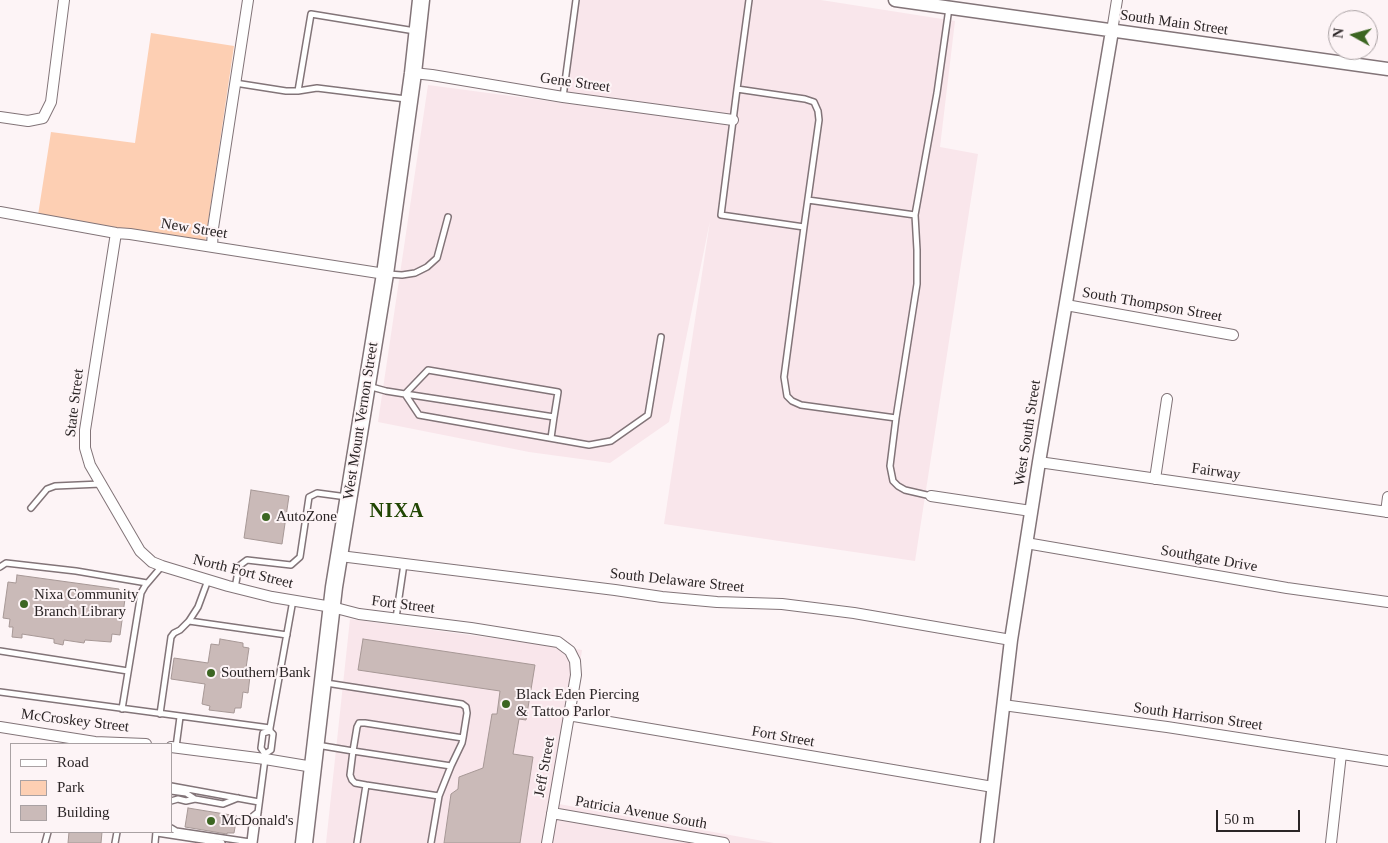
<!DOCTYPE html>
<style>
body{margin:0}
#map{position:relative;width:1388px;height:843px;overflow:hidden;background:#fdf4f6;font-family:Georgia,serif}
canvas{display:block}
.legend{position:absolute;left:10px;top:743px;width:162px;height:90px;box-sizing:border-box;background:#fdf4f6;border:1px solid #a9a1a3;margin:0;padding:6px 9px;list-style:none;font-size:15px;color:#2b2526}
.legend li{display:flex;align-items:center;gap:10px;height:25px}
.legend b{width:25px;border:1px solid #a9a1a3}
.north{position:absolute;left:1328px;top:10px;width:50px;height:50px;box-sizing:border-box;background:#fdf4f6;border:1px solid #a9a1a3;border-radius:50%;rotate:277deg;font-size:14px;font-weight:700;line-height:20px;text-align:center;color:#2b2526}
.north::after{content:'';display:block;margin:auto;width:18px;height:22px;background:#3c6622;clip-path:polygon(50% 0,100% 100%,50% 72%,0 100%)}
.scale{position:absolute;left:1216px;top:810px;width:84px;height:22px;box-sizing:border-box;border:2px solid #2b2526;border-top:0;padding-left:6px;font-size:15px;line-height:18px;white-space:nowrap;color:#2b2526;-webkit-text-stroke:4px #fdf4f6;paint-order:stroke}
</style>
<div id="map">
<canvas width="1388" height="843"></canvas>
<ul class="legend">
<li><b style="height:6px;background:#fff"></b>Road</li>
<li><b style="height:14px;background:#fdcfb3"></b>Park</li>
<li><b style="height:14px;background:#cabab8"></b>Building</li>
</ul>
<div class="north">N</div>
<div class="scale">50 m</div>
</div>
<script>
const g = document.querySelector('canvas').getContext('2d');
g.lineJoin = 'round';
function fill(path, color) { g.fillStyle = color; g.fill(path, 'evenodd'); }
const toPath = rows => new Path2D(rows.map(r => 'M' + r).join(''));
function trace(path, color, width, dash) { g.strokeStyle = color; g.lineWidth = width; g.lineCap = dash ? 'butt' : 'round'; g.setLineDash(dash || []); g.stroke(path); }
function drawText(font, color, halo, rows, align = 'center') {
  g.font = font + ' Georgia,serif'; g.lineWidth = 4; g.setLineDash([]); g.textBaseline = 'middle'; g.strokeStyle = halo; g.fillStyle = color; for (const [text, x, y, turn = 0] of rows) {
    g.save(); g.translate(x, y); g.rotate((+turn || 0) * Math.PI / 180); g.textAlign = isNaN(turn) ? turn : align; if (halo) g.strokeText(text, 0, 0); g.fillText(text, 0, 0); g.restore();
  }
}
fill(toPath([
 [578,0,821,0,955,21,940,147,978,154,915,561,664,524,710,221,669,422,610,463,529,452,378,422,428,85,564,103],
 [350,619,582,650,559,804,774,843,326,843]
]), '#f9e6eb');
fill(toPath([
 [151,33,234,46,205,243,38,215,51,132,135,143]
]), '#fdcfb3');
const building = toPath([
 [251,490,289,496,282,544,244,538,251,490],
 [17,575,119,589,118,598,125,599,120,635,112,634,111,642,85,640,84,643,64,640,63,645,54,643,54,639,22,634,22,638,12,637,13,627,9,627,10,619,3,618,8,582,16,583,17,575],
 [220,639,243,643,243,647,249,648,246,668,251,668,248,693,243,692,241,708,235,708,234,713,209,710,210,706,202,704,205,684,171,679,174,658,208,663,211,644,219,645,220,639],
 [363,639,535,665,526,720,519,719,513,754,533,757,520,843,444,843,451,794,458,789,459,777,483,768,492,714,497,714,500,691,358,670,363,639],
 [188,808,237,816,234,833,227,833,227,834,185,827,188,808],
 [69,832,102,832,101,843,68,843,69,832]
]);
fill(building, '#cabab8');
trace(building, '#a79896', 1);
const service = toPath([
 [749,0,737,89,805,99,814,102,818,111,819,120,804,227],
 [235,83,286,91,298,91,317,88,406,99],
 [737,89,721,215,804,227,784,377,787,396,792,401,801,405,896,418,890,466,893,481,898,486,905,490,931,496],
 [298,91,311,14,415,31],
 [563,97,576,0],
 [808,200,915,215],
 [388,274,402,275,415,273,427,267,437,258,448,217],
 [368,386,386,391,405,394,554,417,558,392,428,370,405,394],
 [405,394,419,415,589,445,611,441,648,415,661,337],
 [896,418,917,284,917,250,915,215,937,93,949,8],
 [551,438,554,417],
 [31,508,47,489,55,486,101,484],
 [0,567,6,563,76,571,147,583],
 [235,588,239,566,247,560,291,565,300,557,309,497,317,493,347,497],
 [396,618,404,564],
 [189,621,287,635],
 [0,651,128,671],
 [0,692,270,728],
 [122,709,141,593,145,586,162,566],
 [160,714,171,637,174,633,180,630,189,621,198,607,208,580],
 [270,731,263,733,261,748,265,754,271,750,273,734,270,731,270,728,293,600],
 [317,745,353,751,357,727,359,723,365,723,463,738,467,713,466,707,462,704,326,683],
 [176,747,180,717],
 [366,785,355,783,352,780,350,775,353,751,451,766,462,743,463,738],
 [171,786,259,802],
 [171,791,186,793,195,799],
 [439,796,451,766],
 [171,801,178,799,186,801,195,799,223,804,238,798],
 [171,828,176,831,250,842,253,816,258,812],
 [157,833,222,843],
 [45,843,48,832],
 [115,843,117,832],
 [155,843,156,832],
 [254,843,265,759],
 [357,843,366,785,439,796,431,843]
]);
const minor = toPath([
 [1112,31,1117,0],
 [413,73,432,75,563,97,733,120],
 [0,117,28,121,43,118,51,102,64,0],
 [0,212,116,233,130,234,385,274],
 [116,233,85,430,85,448,90,465,140,551,152,562,162,566,228,586,272,597,332,607,359,614,471,628,558,642,570,651,575,661,576,675,547,843],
 [212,247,213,228,248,0],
 [1066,305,1233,335],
 [1039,462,1388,512],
 [1155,479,1167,399],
 [931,496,1031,511],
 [1386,512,1388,497],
 [1026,543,1287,588,1388,602],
 [340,556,615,590,662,597,717,602,782,604,854,613,1011,640],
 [1003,705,1167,727,1388,761],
 [568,715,993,787],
 [0,727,95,742,146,744],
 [171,747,265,759,313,767],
 [552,813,724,843],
 [1331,843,1341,754]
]);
const tertiary = toPath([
 [895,0,1388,69],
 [987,843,1011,640,1039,462,1112,31]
]);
const primary = toPath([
 [304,843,334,587,385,274,413,73,421,0]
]);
trace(service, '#827478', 8);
trace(minor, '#827478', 12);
trace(tertiary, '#827478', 15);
trace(primary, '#827478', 19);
trace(service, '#fff', 5);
trace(minor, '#fff', 10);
trace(tertiary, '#fff', 12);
trace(primary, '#fff', 16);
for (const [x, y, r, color] of [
 [266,517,5,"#3c6622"],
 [24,604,5,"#3c6622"],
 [211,673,5,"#3c6622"],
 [506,704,5,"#3c6622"],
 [211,821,5,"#3c6622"]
]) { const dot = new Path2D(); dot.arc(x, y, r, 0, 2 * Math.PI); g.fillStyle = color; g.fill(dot); trace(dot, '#fdf4f6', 2); }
drawText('15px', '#2b2526', '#fdf4f6', [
 ["South Main Street",1174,23,8],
 ["Gene Street",575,83,8],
 ["New Street",194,229,9],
 ["South Thompson Street",1152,305,10],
 ["State Street",75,403,-83],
 ["West Mount Vernon Street",361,421,-81],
 ["West South Street",1028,433,-81],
 ["Fairway",1216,472,8],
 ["Southgate Drive",1209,559,10],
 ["North Fort Street",243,572,14],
 ["South Delaware Street",677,581,6],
 ["Fort Street",403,605,7],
 ["South Harrison Street",1198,717,8],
 ["McCroskey Street",75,721,7],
 ["Fort Street",783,737,10],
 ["Jeff Street",545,767,-80],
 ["Patricia Avenue South",641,813,10]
]);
drawText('15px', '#2b2526', '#fdf4f6', [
 ["AutoZone",276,517],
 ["Nixa Community",34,595],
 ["Branch Library",34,612],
 ["Southern Bank",221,673],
 ["Black Eden Piercing",516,695],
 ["& Tattoo Parlor",516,712],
 ["McDonald's",221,821]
], 'left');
g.letterSpacing = '1px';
drawText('bold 20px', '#214603', '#fdf4f6', [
 ["NIXA",397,512]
]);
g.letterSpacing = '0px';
</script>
